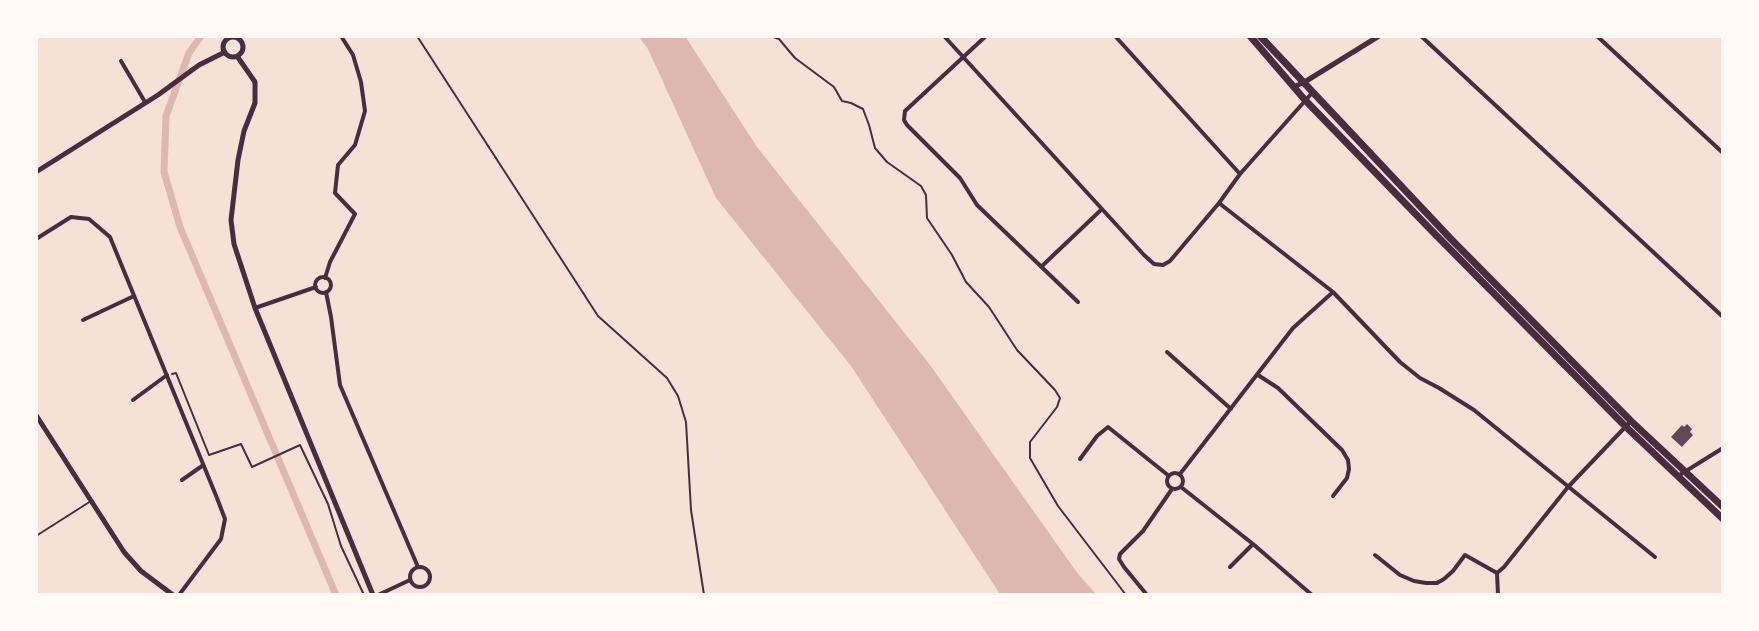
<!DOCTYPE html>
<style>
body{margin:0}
#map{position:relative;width:1759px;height:631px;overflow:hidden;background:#f7e1d7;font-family:"Times New Roman",serif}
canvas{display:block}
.frame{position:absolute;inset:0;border:38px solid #fffaf5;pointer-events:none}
</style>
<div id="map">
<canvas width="1759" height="631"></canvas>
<div class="frame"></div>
</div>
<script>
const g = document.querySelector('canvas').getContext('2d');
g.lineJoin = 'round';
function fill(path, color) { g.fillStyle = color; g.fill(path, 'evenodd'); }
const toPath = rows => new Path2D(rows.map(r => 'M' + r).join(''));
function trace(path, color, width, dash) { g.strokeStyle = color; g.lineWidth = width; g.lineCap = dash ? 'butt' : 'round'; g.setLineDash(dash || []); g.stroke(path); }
fill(toPath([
 [638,36,685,36,757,147,930,365,1078,574,1097,595,1001,595,998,591,851,366,716,198,648,49]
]), '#dcb8b0');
trace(toPath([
 [201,36,189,53,166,116,164,172,180,227,336,595]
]), '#dcb8b0', 7);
fill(toPath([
 [1687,424,1692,429,1690,432,1693,435,1682,447,1671,437,1682,425,1684,427]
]), '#644757');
trace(toPath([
 [417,36,598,316,667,378,678,396,686,422,691,510,704,595],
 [770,36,779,39,795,58,834,87,842,101,851,103,863,109,869,125,875,148,887,162,921,186,926,195,927,218,952,255,966,282,989,307,1017,350,1055,390,1060,398,1057,407,1030,442,1030,458,1058,506,1126,595],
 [172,374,176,373,209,455,241,444,252,467,300,445,328,504,341,546,364,595]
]), '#4a2c40', 2);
trace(toPath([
 [36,536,91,501]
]), '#4a2c40', 2);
trace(toPath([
 [944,36,1144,255,1154,264,1163,265,1170,261,1219,203,1240,174,1312,93],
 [986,36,905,111,904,120,907,125,960,178,977,205,1078,302],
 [1115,36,1240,174],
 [1421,36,1723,317],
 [1597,36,1723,153],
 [121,61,145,102],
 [1219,203,1333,292,1400,362,1420,378,1439,388,1474,410,1655,557],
 [36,239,71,217,89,219,110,237,217,498,225,519,221,539,179,595],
 [1042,266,1102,209],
 '315 285a8 8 0 1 1 16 0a8 8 0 1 1-16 0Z',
 [325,278,330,262,355,214,335,193,338,165,355,145,365,111,361,82,353,55,341,36],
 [326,292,331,317,340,385,418,567],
 [255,308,316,287],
 [83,320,134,296],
 [1167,352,1231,409],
 [1258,375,1278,388,1342,450,1348,460,1349,469,1347,478,1333,496],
 [133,400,167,375],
 [1080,459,1097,436,1108,427,1169,476],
 '1167 481a8 8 0 1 1 16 0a8 8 0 1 1-16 0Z',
 [1180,474,1293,328,1333,292],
 [1678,476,1723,448],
 [182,480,202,466],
 [1181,487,1253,544,1312,595],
 [1375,555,1400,575,1414,581,1426,583,1437,583,1444,579,1453,571,1465,555,1497,573,1504,567,1568,487,1631,421],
 '410 577a10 10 0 1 1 20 0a10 10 0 1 1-20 0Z',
 [1230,567,1253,544],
 [1497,573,1498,595],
 [378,595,410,580],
 [1147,595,1124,567,1119,559,1120,554,1143,531,1172,489]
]), '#4a2c40', 4);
trace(toPath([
 '223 47a10 10 0 1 1 20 0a10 10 0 1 1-20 0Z',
 [237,56,255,82,255,103,244,131,238,160,231,220,234,244,255,308,373,595],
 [1295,86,1303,83,1379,36],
 [36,172,158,95,199,65,225,52],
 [36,415,124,552,141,571,173,595]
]), '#4a2c40', 5);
trace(toPath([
 [1250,36,1305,100,1433,232,1625,426,1723,519],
 [1260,36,1450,238,1631,421,1723,507]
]), '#4a2c40', 7);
</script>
